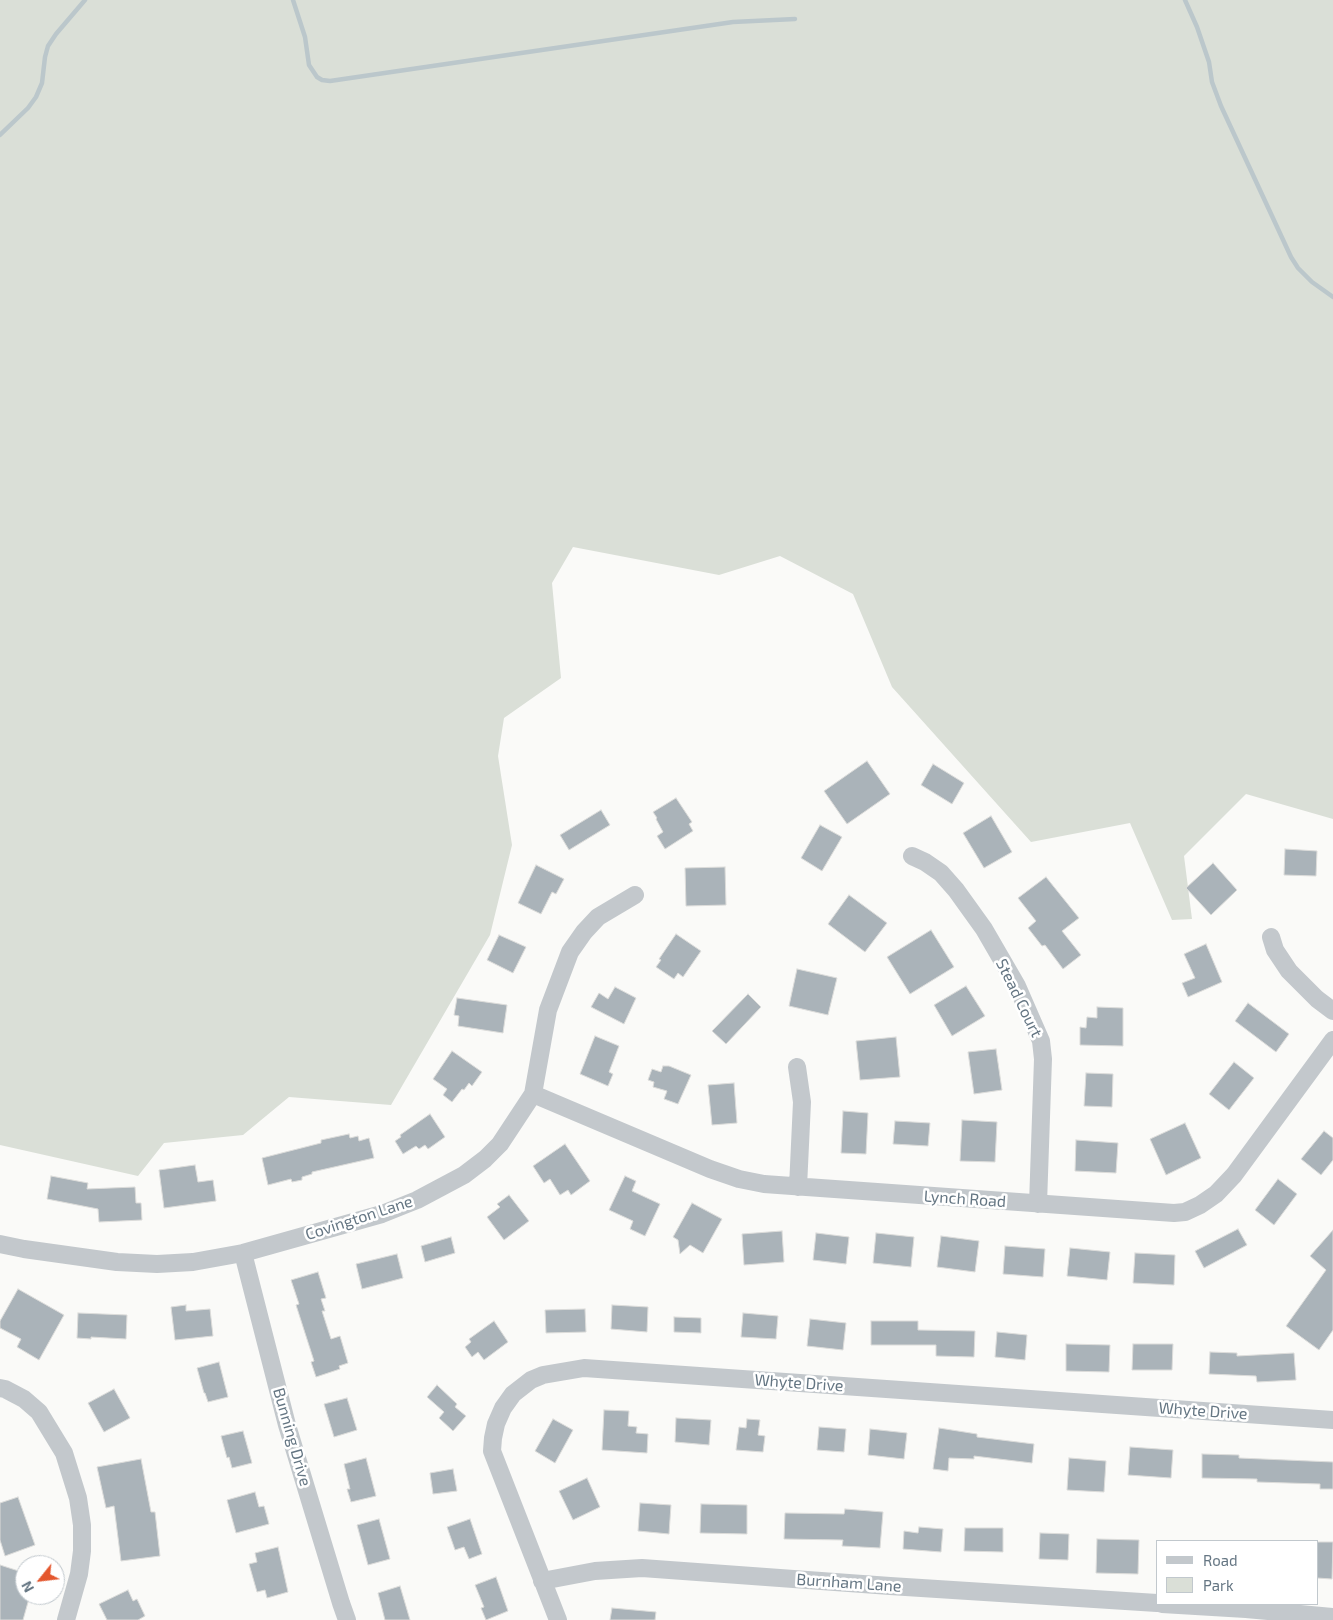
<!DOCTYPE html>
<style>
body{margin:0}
#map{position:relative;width:1333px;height:1620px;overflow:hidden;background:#fafaf8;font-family:"Exo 2",sans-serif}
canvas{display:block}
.legend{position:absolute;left:1156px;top:1540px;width:162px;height:65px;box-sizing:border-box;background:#fff;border:1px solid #c1c8cd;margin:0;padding:6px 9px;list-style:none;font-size:15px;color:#657683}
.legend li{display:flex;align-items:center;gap:10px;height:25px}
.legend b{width:25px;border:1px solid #c1c8cd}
.north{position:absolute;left:15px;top:1555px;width:50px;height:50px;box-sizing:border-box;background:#fff;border:1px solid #c1c8cd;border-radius:50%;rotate:241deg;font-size:14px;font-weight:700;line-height:20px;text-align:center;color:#657683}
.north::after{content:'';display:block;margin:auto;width:18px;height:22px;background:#e4572e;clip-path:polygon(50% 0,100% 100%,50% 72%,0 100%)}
</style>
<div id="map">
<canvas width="1333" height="1620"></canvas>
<ul class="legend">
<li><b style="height:6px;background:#c3c8cc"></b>Road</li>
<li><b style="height:14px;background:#dadfd7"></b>Park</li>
</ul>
<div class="north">N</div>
</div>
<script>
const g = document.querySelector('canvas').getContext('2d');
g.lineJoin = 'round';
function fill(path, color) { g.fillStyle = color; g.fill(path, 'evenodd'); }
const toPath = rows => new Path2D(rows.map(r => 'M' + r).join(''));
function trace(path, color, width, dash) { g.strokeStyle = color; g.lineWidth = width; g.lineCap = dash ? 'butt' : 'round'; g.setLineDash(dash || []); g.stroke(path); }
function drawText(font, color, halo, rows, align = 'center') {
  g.font = font + ' "Exo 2",sans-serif'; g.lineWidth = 5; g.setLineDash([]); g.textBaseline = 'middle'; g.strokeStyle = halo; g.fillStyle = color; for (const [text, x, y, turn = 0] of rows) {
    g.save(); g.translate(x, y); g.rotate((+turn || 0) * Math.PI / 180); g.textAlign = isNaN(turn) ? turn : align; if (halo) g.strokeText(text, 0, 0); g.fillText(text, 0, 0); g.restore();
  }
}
fill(toPath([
 [0,0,1333,0,1333,819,1246,794,1184,856,1192,919,1172,920,1130,823,1031,842,892,687,853,594,780,556,719,575,573,547,552,583,561,678,504,718,498,756,512,845,490,935,391,1105,289,1097,243,1135,164,1143,138,1176,0,1145]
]), '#dadfd7');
trace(toPath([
 [293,0,305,37,309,65,317,77,322,80,330,81,733,22,795,19],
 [1185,0,1197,27,1209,62,1212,82,1221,106,1291,257,1298,268,1312,282,1333,297],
 [0,135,28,108,36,97,42,83,45,57,48,46,56,34,85,0]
]), '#bbc7cb', 4.5);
const building = toPath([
 [867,761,890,794,847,824,824,791,867,761],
 [933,764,964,783,952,804,921,785,933,764],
 [676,798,692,822,689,824,693,831,665,849,657,836,663,832,656,819,657,818,653,812,676,798],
 [601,810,610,825,569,850,560,835,601,810],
 [991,816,1012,852,984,868,963,833,991,816],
 [820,825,842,837,822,871,801,858,820,825],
 [1285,849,1317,851,1316,876,1284,875,1285,849],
 [1213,863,1237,890,1211,915,1186,888,1213,863],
 [536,865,564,879,556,894,552,892,541,914,518,903,536,865],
 [725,867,726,905,686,906,685,868,725,867],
 [1046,877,1079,918,1062,931,1081,955,1063,969,1045,945,1042,946,1028,928,1036,921,1018,898,1046,877],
 [849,895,887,923,865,952,828,924,849,895],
 [931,930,954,967,910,994,887,957,931,930],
 [676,934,701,951,683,977,678,973,674,979,656,967,661,960,659,959,676,934],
 [499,935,526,947,513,973,487,960,499,935],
 [1206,944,1222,982,1188,997,1182,983,1195,978,1184,954,1206,944],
 [797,969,837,978,828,1015,789,1006,797,969],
 [966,986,985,1016,952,1036,934,1005,966,986],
 [615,987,636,998,624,1024,591,1007,599,993,608,999,615,987],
 [748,994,761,1007,726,1044,712,1031,748,994],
 [457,998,507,1005,503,1033,458,1026,459,1016,454,1015,457,998],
 [1248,1003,1289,1034,1276,1052,1235,1021,1248,1003],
 [1097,1007,1123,1008,1123,1046,1080,1045,1080,1027,1086,1028,1087,1017,1097,1018,1097,1007],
 [595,1036,619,1046,609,1072,613,1074,608,1086,580,1074,595,1036],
 [896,1037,900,1077,860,1080,856,1041,896,1037],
 [996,1049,1002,1090,974,1094,968,1052,996,1049],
 [452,1051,482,1072,472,1086,469,1083,464,1090,462,1089,452,1102,443,1095,447,1089,433,1079,452,1051],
 [1234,1062,1254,1078,1229,1110,1209,1094,1234,1062],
 [663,1066,669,1066,691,1075,678,1104,664,1099,667,1091,653,1087,654,1082,648,1080,652,1069,661,1072,663,1066],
 [1086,1073,1113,1074,1112,1107,1084,1106,1086,1073],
 [734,1083,737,1123,712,1125,708,1085,734,1083],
 [843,1111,868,1113,866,1154,841,1153,843,1111],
 [430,1114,445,1137,428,1149,425,1145,419,1149,416,1146,403,1154,395,1141,401,1137,400,1135,430,1114],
 [962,1120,997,1122,995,1162,960,1161,962,1120],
 [895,1121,930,1123,928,1146,893,1144,895,1121],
 [1185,1123,1201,1158,1166,1175,1150,1139,1185,1123],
 [1324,1131,1333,1138,1333,1160,1321,1175,1301,1159,1324,1131],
 [349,1134,350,1138,358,1136,359,1141,369,1138,374,1158,312,1172,312,1174,302,1177,302,1180,292,1182,291,1179,268,1185,262,1158,321,1143,321,1140,349,1134],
 [1076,1140,1118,1143,1116,1173,1075,1171,1076,1140],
 [565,1144,590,1181,571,1195,568,1190,560,1195,550,1179,544,1183,533,1166,565,1144],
 [195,1165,198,1182,213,1180,216,1201,164,1208,159,1170,195,1165],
 [51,1176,88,1183,87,1189,135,1187,136,1203,141,1203,142,1220,99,1222,98,1209,47,1199,51,1176],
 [625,1176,636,1181,632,1191,660,1204,645,1236,630,1229,633,1221,609,1210,625,1176],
 [1278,1179,1297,1194,1274,1225,1255,1210,1278,1179],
 [509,1195,529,1221,504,1240,487,1217,500,1207,497,1204,509,1195],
 [692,1203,722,1219,703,1253,690,1245,680,1254,678,1240,673,1237,692,1203],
 [1238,1229,1247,1245,1204,1268,1195,1251,1238,1229],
 [1333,1230,1333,1330,1319,1350,1286,1326,1326,1270,1310,1256,1333,1230],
 [782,1231,784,1262,744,1265,742,1234,782,1231],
 [816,1233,849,1237,846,1264,813,1260,816,1233],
 [876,1233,914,1237,911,1267,873,1263,876,1233],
 [941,1236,979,1241,975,1272,937,1267,941,1236],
 [451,1237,455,1253,425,1262,421,1246,451,1237],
 [1005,1246,1045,1249,1043,1277,1003,1274,1005,1246],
 [1070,1248,1110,1252,1107,1280,1067,1276,1070,1248],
 [1135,1253,1175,1255,1174,1285,1133,1283,1135,1253],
 [397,1254,403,1278,362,1289,356,1264,397,1254],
 [318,1272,326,1298,321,1299,325,1311,322,1311,331,1339,340,1336,348,1363,339,1366,340,1369,316,1377,311,1362,314,1361,296,1305,299,1304,291,1280,318,1272],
 [18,1289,64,1315,39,1360,17,1347,21,1339,0,1328,0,1321,18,1289],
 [186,1305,186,1311,210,1309,213,1336,175,1340,171,1307,186,1305],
 [612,1305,648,1307,647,1332,611,1329,612,1305],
 [585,1309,586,1332,546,1333,545,1310,585,1309],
 [78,1313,127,1315,126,1339,91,1337,91,1339,77,1338,78,1313],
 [743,1313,778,1316,776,1339,741,1337,743,1313],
 [674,1317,701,1318,701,1333,674,1332,674,1317],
 [810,1319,846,1323,843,1350,807,1346,810,1319],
 [494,1321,508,1342,484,1360,478,1352,472,1357,465,1347,471,1342,469,1339,494,1321],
 [871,1321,918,1321,918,1330,975,1331,974,1357,936,1356,936,1345,871,1345,871,1321],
 [997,1332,1027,1335,1025,1360,995,1357,997,1332],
 [1066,1344,1110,1345,1109,1372,1066,1371,1066,1344],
 [1133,1344,1173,1344,1172,1370,1132,1370,1133,1344],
 [1210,1352,1237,1353,1237,1356,1294,1353,1296,1380,1257,1382,1256,1376,1209,1374,1210,1352],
 [219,1362,228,1397,208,1402,205,1393,204,1393,197,1368,219,1362],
 [437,1385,457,1404,455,1407,466,1416,453,1431,439,1418,444,1412,427,1397,437,1385],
 [114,1389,130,1418,104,1432,88,1403,114,1389],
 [347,1398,357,1430,334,1437,324,1404,347,1398],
 [604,1410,629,1411,628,1426,637,1427,636,1433,648,1434,647,1453,602,1450,604,1410],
 [676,1418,711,1420,709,1445,675,1442,676,1418],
 [553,1419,573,1430,555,1463,535,1451,553,1419],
 [747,1419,760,1420,758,1435,765,1436,763,1452,736,1450,739,1427,746,1428,747,1419],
 [819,1427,846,1429,844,1452,817,1450,819,1427],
 [939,1428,977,1434,977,1437,1034,1444,1032,1463,974,1456,974,1459,949,1458,948,1471,933,1469,939,1428],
 [870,1429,907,1433,904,1459,868,1455,870,1429],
 [243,1431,252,1463,232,1468,229,1457,227,1458,221,1436,243,1431],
 [1130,1447,1173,1450,1171,1478,1128,1475,1130,1447],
 [1202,1454,1239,1455,1239,1458,1333,1462,1333,1489,1320,1489,1320,1484,1257,1482,1257,1479,1202,1478,1202,1454],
 [366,1458,376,1496,351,1502,347,1489,350,1489,344,1464,366,1458],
 [1069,1458,1106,1461,1104,1492,1067,1490,1069,1458],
 [141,1459,151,1512,155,1512,160,1556,121,1561,114,1506,106,1508,97,1467,141,1459],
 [453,1469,457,1491,433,1494,430,1473,453,1469],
 [587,1478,600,1507,573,1520,559,1491,587,1478],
 [255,1492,259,1507,264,1506,269,1524,236,1533,227,1500,255,1492],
 [18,1497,35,1545,5,1556,0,1540,0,1503,18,1497],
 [640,1503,671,1505,669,1534,638,1531,640,1503],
 [701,1504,747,1505,747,1534,700,1533,701,1504],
 [845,1509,883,1512,880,1548,842,1546,843,1540,784,1539,785,1513,844,1514,845,1509],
 [379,1519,390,1559,368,1565,357,1525,379,1519],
 [470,1519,482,1554,469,1559,464,1547,455,1550,447,1527,470,1519],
 [919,1527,943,1529,941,1552,903,1549,904,1531,918,1533,919,1527],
 [965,1528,1003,1528,1003,1552,964,1551,965,1528],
 [1040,1533,1069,1534,1068,1560,1039,1559,1040,1533],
 [1097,1539,1139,1540,1138,1574,1096,1573,1097,1539],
 [1317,1542,1333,1542,1332,1579,1317,1578,1317,1542],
 [278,1547,288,1592,267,1598,265,1590,257,1592,249,1564,257,1562,255,1553,278,1547],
 [0,1565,25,1573,25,1595,30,1595,23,1620,0,1620,0,1565],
 [496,1577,508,1611,486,1620,481,1608,484,1607,475,1585,496,1577],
 [400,1586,410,1620,385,1620,378,1593,400,1586],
 [128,1590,133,1601,137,1599,145,1616,138,1620,107,1620,99,1604,128,1590],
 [612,1608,656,1612,655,1620,610,1620,612,1608]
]);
fill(building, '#aab3b9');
trace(building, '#dcdcda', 1);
trace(toPath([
 [912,856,925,862,941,873,956,890,984,929,1017,986,1041,1041,1043,1059,1038,1204],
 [1271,937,1275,950,1289,971,1317,999,1333,1011],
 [797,1067,802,1102,798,1187],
 [533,1094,710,1169,739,1179,764,1184,1174,1213,1185,1212,1200,1205,1216,1194,1234,1175,1333,1040],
 [0,1244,24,1249,117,1262,157,1264,193,1262,243,1253,382,1214,417,1200,464,1175,485,1159,500,1144,533,1094,548,1010,570,952,584,932,598,917,635,895],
 [243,1253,287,1425,341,1603,347,1620],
 [0,1388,5,1389,24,1399,39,1412,64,1453,78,1498,82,1525,82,1551,79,1574,66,1620],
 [542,1581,595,1571,642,1568,890,1586,1157,1603],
 [1162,1604,1246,1609,1333,1617],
 [558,1620,492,1451,493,1438,496,1424,503,1408,513,1394,531,1380,543,1375,584,1368,1333,1420]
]), '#c3c8cc', 18);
drawText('16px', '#657683', '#fff', [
 ["Stead Court",1019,998,64],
 ["Lynch Road",965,1199,4],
 ["Covington Lane",359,1218,-18],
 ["Whyte Drive",799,1383,4],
 ["Whyte Drive",1203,1411,4],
 ["Bunning Drive",292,1437,74],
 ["Burnham Lane",849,1583,4]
]);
</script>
